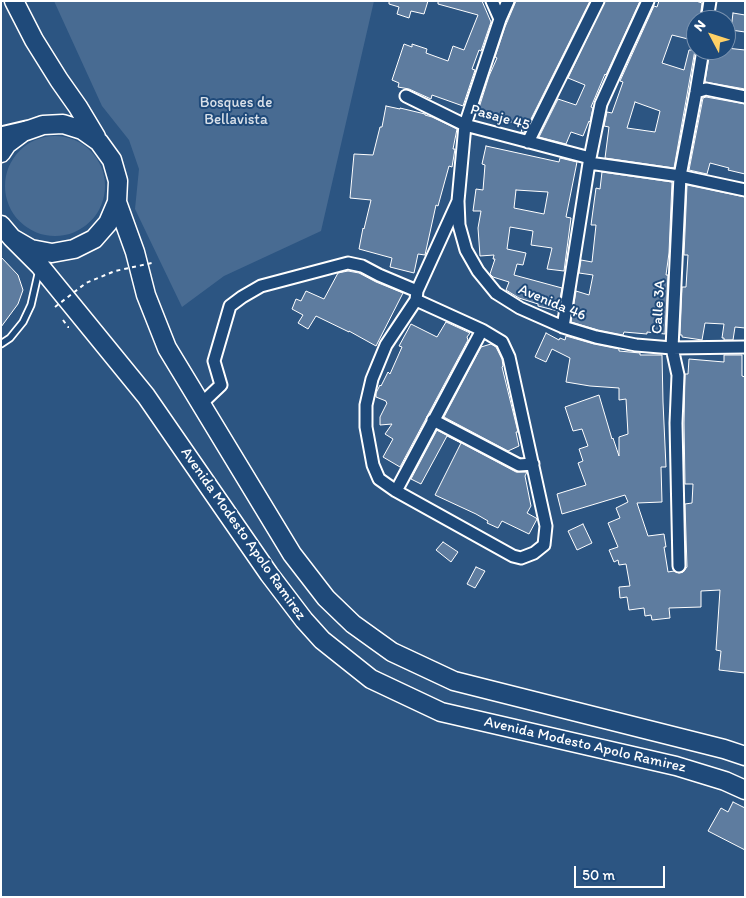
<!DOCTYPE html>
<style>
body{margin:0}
#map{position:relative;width:746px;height:898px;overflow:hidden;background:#2c5582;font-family:Itim,sans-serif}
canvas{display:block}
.frame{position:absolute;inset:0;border:2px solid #fff;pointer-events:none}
.north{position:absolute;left:686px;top:10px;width:50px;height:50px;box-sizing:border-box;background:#1f4a7a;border:1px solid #7992af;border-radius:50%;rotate:310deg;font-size:14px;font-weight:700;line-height:20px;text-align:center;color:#fff}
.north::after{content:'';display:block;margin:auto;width:18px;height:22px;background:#ffd166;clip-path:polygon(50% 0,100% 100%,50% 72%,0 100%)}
.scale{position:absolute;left:574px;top:866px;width:91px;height:22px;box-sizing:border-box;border:2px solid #fff;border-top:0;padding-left:6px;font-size:15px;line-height:18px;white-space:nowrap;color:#fff;-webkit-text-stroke:4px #1f4a7a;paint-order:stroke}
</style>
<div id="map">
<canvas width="746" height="898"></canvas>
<div class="frame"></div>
<div class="north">N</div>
<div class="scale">50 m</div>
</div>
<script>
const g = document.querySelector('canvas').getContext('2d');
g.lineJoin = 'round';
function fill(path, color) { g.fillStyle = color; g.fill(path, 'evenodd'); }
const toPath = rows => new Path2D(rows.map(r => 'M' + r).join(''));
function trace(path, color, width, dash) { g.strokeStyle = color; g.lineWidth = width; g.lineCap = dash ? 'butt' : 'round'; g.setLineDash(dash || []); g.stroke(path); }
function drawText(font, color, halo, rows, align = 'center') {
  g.font = font + ' Itim,sans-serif'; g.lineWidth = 4; g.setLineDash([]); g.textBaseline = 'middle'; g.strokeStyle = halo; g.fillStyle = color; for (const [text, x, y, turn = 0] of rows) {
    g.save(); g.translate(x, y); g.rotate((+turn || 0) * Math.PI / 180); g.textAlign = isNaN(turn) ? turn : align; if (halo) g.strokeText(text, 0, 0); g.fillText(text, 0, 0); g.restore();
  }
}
fill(toPath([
 [54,1,374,1,321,231,224,276,182,307,135,209,139,169,129,140,102,106],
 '5 186a50 50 0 1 1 100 0a50 50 0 1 1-100 0Z'
]), '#486b92');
const building = toPath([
 [389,1,428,1,424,14,411,11,409,18,397,14,399,7,389,4,389,1],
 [438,1,482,1,491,22,481,51,479,50,472,69,475,70,463,106,432,95,431,99,409,89,398,87,399,83,392,80,404,44,412,47,412,44,427,49,426,53,448,61,453,46,464,50,478,15,438,4,438,1],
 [516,1,590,1,524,133,521,132,523,126,478,111,489,76,497,58,495,57,505,27,516,1],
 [605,1,640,1,606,75,605,74,591,107,593,108,590,122,589,121,583,136,571,132,566,144,539,137,558,99,576,105,585,85,568,78,605,1],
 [659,1,696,1,702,3,700,19,696,18,696,41,672,35,662,63,684,70,689,50,695,50,674,168,605,158,609,127,604,126,607,112,612,113,623,82,620,81,654,6,657,7,659,1],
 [635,102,660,111,655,132,627,128,635,102],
 [733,13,745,15,745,32,731,30,733,13],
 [726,48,745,50,745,89,705,82,710,50,726,50,726,48],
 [706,97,745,104,745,174,728,170,729,168,710,163,707,174,689,170,703,98,706,97],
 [386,106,400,109,400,108,425,114,425,115,432,117,457,129,453,149,455,149,452,167,449,166,438,206,436,205,425,255,418,254,414,273,390,267,392,258,359,249,363,228,364,229,371,200,350,198,354,154,373,155,380,127,382,127,386,106],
 [486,146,559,162,560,158,577,162,566,217,571,218,564,271,547,269,552,248,531,245,533,231,510,227,507,249,526,253,523,265,517,264,514,275,562,288,558,311,538,306,538,304,519,298,506,290,509,282,493,277,490,274,495,259,493,259,494,255,480,256,478,228,481,211,473,211,476,189,483,190,485,165,482,164,486,146],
 [516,190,548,192,544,214,514,208,516,190],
 [602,172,672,182,669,253,666,275,668,275,665,334,647,332,647,334,624,332,623,335,598,330,571,322,576,291,589,295,593,275,579,273,581,260,592,262,596,225,591,225,596,188,600,189,602,172],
 [687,185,745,197,745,328,735,327,733,340,724,340,724,338,722,338,724,324,705,323,702,340,682,337,682,335,680,335,682,287,686,287,688,255,684,255,687,185],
 [1,257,18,275,23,290,18,304,1,327,1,257],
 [348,271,359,273,376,282,403,293,376,346,349,331,349,332,316,316,308,329,298,323,303,315,292,309,296,299,301,301,306,291,324,299,338,273,348,271],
 [446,322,470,333,467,337,468,340,400,467,383,457,393,439,385,434,392,424,380,425,380,417,387,403,386,402,386,401,376,397,376,393,380,385,381,386,388,372,390,374,402,347,399,346,411,324,437,337,446,322],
 [546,333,559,340,560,338,565,340,566,336,594,344,619,349,619,351,640,353,640,355,662,355,663,402,666,467,661,467,662,502,637,503,648,536,664,534,666,547,664,547,668,572,674,571,679,573,683,572,687,567,685,504,692,503,693,484,685,484,684,423,685,374,688,374,689,359,724,362,724,355,742,355,742,376,745,377,745,673,719,670,721,651,716,650,720,590,701,591,701,607,669,608,670,618,652,620,651,615,645,616,644,608,629,610,627,597,620,598,619,587,630,586,626,564,619,565,618,560,614,562,609,550,618,547,608,523,620,518,616,508,628,502,625,495,562,514,557,494,586,485,578,463,583,461,579,449,588,446,582,429,573,431,565,407,599,395,612,439,613,438,619,456,619,437,628,434,626,399,619,400,619,388,590,386,566,382,570,358,552,349,546,362,535,357,546,333],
 [491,344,496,347,502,359,503,366,502,367,518,432,516,432,519,446,508,451,444,417,481,347,491,344],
 [437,430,516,472,527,472,525,476,531,506,527,513,536,518,537,519,529,534,502,521,498,528,487,523,488,521,476,514,435,495,461,443,447,436,421,484,411,479,437,430],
 [583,524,592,543,577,550,568,531,583,524],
 [443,542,458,552,451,562,436,550,443,542],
 [476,567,485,571,475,588,467,584,476,567],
 [733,802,745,808,745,850,708,831,721,808,728,812,733,802]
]);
fill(building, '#5e7c9f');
trace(building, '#fff', 1);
const service = toPath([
 [1,344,10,338,23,322,31,305,39,270]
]);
const minor = toPath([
 [492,1,500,19],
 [508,1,500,19,465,125,458,201,459,225,466,250,478,271,496,293,520,308,563,327,596,337,636,345,672,348,745,347],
 [707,20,710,1],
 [696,92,706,89,745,97],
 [406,96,465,125,590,158],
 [1,133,26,127],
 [528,142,598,1],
 [589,163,680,176,745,190],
 [416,300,482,330,502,342,509,357,546,526,544,545,534,553,521,558,513,556,396,491,379,479,373,465,366,427,366,405,372,379,386,345,416,300,417,291,458,201],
 [563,327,589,163,601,104,625,51,648,1],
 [201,404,221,385,214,361,230,306,242,297,261,286,348,263,362,266,379,275,417,291],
 [433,420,519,465,533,464],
 [396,491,482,330],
 [679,566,676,423,678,375,672,348,680,176,696,92,703,50]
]);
const primary = toPath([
 [14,1,34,40,59,80,78,107,96,137],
 [1,153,7,144,23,132,43,125,63,124,82,130,99,142,112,160,118,181,117,202,108,223,94,239,74,249,52,253,31,249,12,238,1,225],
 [117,202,135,252,146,295,167,348,292,554,326,598,353,624,392,652,454,681,724,749,745,756],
 [12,238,40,266,146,396,269,574,304,620,322,640,371,679,441,712,676,766,725,781,745,790]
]);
trace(service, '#fff', 9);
trace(minor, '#fff', 15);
trace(primary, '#fff', 21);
trace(toPath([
 [63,320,68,327,69,327]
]), '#fff', 2, [4, 4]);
trace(service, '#1f4a7a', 5.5);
trace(minor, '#1f4a7a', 11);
trace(primary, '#1f4a7a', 18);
trace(toPath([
 [55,307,86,283,115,271,152,263]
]), '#fff', 2, [4, 4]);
drawText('15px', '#dae1e9', '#1f4a7a', [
 ["Bosques de",236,103],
 ["Bellavista",236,120]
]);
drawText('15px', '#fff', '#1f4a7a', [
 ["Pasaje 45",500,118,16],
 ["Avenida 46",552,303,23],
 ["Calle 3A",659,307,-87],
 ["Avenida Modesto Apolo Ramirez",243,534,55],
 ["Avenida Modesto Apolo Ramirez",585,745,13]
]);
</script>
